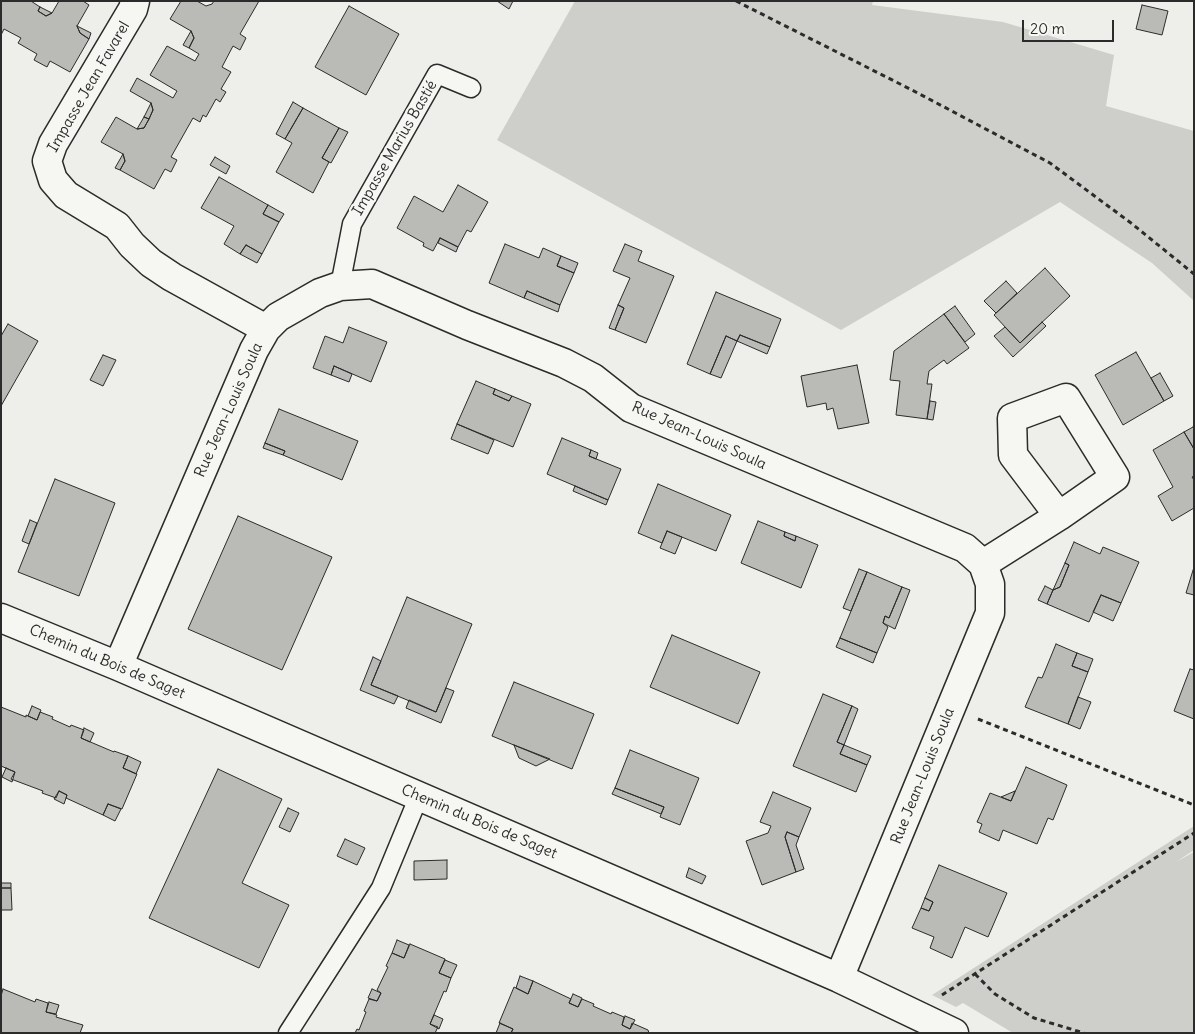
<!DOCTYPE html>
<meta charset="utf-8">
<style>
body{margin:0}
#map{position:relative;width:1195px;height:1034px;overflow:hidden;background:#eeeeea;font-family:Delius,sans-serif}
canvas{display:block}
.frame{position:absolute;inset:0;border:2px solid #2b2b2b;pointer-events:none}
.scale{position:absolute;left:1022px;top:20px;width:92px;height:22px;box-sizing:border-box;border:2px solid #2b2b2b;border-top:0;padding-left:6px;font-size:15px;line-height:18px;white-space:nowrap;color:#2b2b2b;-webkit-text-stroke:4px #f6f6f2;paint-order:stroke}
</style>
<div id="map">
<canvas width="1195" height="1034"></canvas>
<div class="frame"></div>
<div class="scale">20 m</div>
</div>
<script>
const g = document.querySelector('canvas').getContext('2d');
g.lineJoin = 'round';
function fill(path, color) { g.fillStyle = color; g.fill(path, 'evenodd'); }
const toPath = rows => new Path2D(rows.map(r => 'M' + r).join(''));
function trace(path, color, width, dash) { g.strokeStyle = color; g.lineWidth = width; g.lineCap = dash ? 'butt' : 'round'; g.setLineDash(dash || []); g.stroke(path); }
function drawText(font, color, halo, rows, align = 'center') {
  g.font = font + ' Delius,sans-serif'; g.lineWidth = 4.5; g.setLineDash([]); g.textBaseline = 'middle'; g.strokeStyle = halo; g.fillStyle = color; for (const [text, x, y, turn = 0] of rows) {
    g.save(); g.translate(x, y); g.rotate((+turn || 0) * Math.PI / 180); g.textAlign = isNaN(turn) ? turn : align; if (halo) g.strokeText(text, 0, 0); g.fillText(text, 0, 0); g.restore();
  }
}
fill(toPath([
 [575,1,873,1,872,5,1003,22,1114,55,1106,106,1194,131,1194,301,1152,263,1060,202,841,330,497,140],
 [1194,826,1194,850,1176,862,1194,852,1194,1033,1013,1033,963,1003,956,1007,932,995]
]), '#cececa');
const building = toPath([
 [1,1,31,1,40,7,38,11,46,16,52,13,59,1,83,1,89,5,77,26,80,33,89,39,70,72,50,61,47,67,34,60,37,54,18,43,21,38,4,29,1,35,1,1],
 [181,1,197,1,206,6,212,4,214,1,259,1,240,34,246,38,240,50,233,46,222,67,231,72,221,89,226,92,220,102,216,99,206,117,203,115,200,122,193,118,171,157,177,160,171,172,165,169,154,189,120,170,125,161,123,154,101,142,116,117,137,129,144,128,149,119,153,110,151,103,130,91,137,78,173,98,177,91,150,75,167,46,195,61,199,54,189,48,194,38,191,31,170,19,181,1],
 [497,1,513,1,509,9,497,1],
 [1142,5,1168,11,1162,35,1136,29,1142,5],
 [349,6,399,34,366,95,315,67,349,6],
 [40,7,52,13,46,16,38,11,40,7],
 [77,26,91,33,89,39,80,33,77,26],
 [191,31,194,38,189,48,183,45,191,31],
 [293,102,303,108,285,139,276,134,293,102],
 [151,103,153,110,149,119,144,117,151,103],
 [303,108,339,128,322,158,329,162,313,193,276,172,292,143,285,139,303,108],
 [144,117,149,119,144,128,137,129,144,117],
 [339,128,348,132,331,163,322,158,339,128],
 [123,154,125,161,120,170,115,168,123,154],
 [215,157,230,166,226,174,210,165,215,157],
 [219,177,268,205,263,214,279,222,262,254,246,245,240,254,224,244,234,226,201,208,219,177],
 [458,185,488,202,471,232,467,230,458,247,440,238,433,251,423,246,424,243,397,228,414,196,443,212,458,185],
 [268,205,284,214,279,222,263,214,268,205],
 [440,238,458,247,456,252,438,243,440,238],
 [505,244,539,258,543,248,561,256,557,266,574,273,560,305,527,291,524,298,489,283,505,244],
 [625,244,642,251,638,261,674,276,646,343,615,330,624,308,618,305,630,278,613,271,625,244],
 [246,245,262,254,257,263,240,254,246,245],
 [561,256,578,263,574,273,557,266,561,256],
 [1045,268,1070,296,1020,343,994,315,1045,268],
 [1006,281,1017,293,996,313,984,301,1006,281],
 [527,291,560,305,558,312,524,298,527,291],
 [716,292,781,319,770,347,740,335,737,341,726,336,710,374,687,364,716,292],
 [618,305,624,308,615,330,609,328,618,305],
 [955,306,975,334,965,342,944,314,955,306],
 [944,314,969,348,947,364,944,360,929,371,927,384,932,384,927,419,896,415,900,381,890,380,894,351,944,314],
 [1042,322,1046,326,1013,357,994,336,1005,327,1020,343,1042,322],
 [8,324,38,341,1,406,1,336,8,324],
 [349,327,387,342,371,382,334,366,331,375,313,368,325,336,343,343,349,327],
 [740,335,770,347,767,354,737,341,740,335],
 [726,336,737,341,721,378,710,374,726,336],
 [1136,352,1164,401,1123,425,1095,375,1136,352],
 [103,355,116,360,103,386,90,380,103,355],
 [857,365,869,423,838,429,833,408,827,410,826,403,807,407,801,376,857,365],
 [334,366,352,374,349,382,331,375,334,366],
 [1160,373,1173,396,1164,401,1151,378,1160,373],
 [476,381,495,389,493,394,509,401,512,396,531,404,513,447,457,424,476,381],
 [495,389,512,396,509,401,493,394,495,389],
 [930,401,936,402,933,420,927,419,930,401],
 [279,409,358,441,342,480,283,455,285,451,265,443,279,409],
 [457,424,494,440,488,454,451,439,457,424],
 [1193,427,1194,428,1194,449,1184,432,1193,427],
 [1184,432,1194,449,1194,476,1192,477,1194,480,1194,508,1172,521,1158,496,1173,487,1153,450,1184,432],
 [562,438,591,450,589,456,621,469,608,500,547,474,562,438],
 [265,443,285,451,283,455,263,448,265,443],
 [591,450,598,453,596,459,589,456,591,450],
 [55,479,115,503,79,596,18,572,55,479],
 [658,484,731,515,716,551,667,531,662,543,638,533,658,484],
 [575,486,608,500,606,505,573,491,575,486],
 [238,516,332,557,282,670,188,629,238,516],
 [30,520,37,523,29,544,22,541,30,520],
 [758,521,785,532,784,536,795,541,796,536,818,545,801,588,741,563,758,521],
 [667,531,682,537,675,554,660,548,667,531],
 [785,532,796,536,795,541,784,536,785,532],
 [1074,542,1100,554,1103,547,1139,562,1121,603,1101,595,1089,622,1047,604,1053,590,1060,587,1069,565,1065,563,1074,542],
 [1065,563,1069,565,1060,587,1053,590,1065,563],
 [1194,567,1194,595,1186,593,1194,567],
 [859,569,867,572,851,611,843,608,859,569],
 [867,572,902,587,889,618,885,616,883,623,888,627,877,653,840,638,867,572],
 [1045,586,1053,590,1047,604,1038,600,1045,586],
 [902,587,910,590,895,629,883,623,885,616,889,618,902,587],
 [1101,595,1121,603,1113,621,1093,612,1101,595],
 [407,597,472,624,436,712,371,685,407,597],
 [672,635,760,672,738,724,650,687,672,635],
 [840,638,877,653,873,663,836,647,840,638],
 [1056,644,1077,653,1072,666,1088,672,1068,724,1025,707,1038,677,1042,678,1056,644],
 [1077,653,1093,659,1088,672,1072,666,1077,653],
 [373,657,381,661,371,685,398,696,394,704,360,690,373,657],
 [1190,669,1194,670,1194,719,1174,711,1190,669],
 [514,682,594,714,572,769,492,736,514,682],
 [446,688,454,691,441,723,406,708,409,700,436,712,446,688],
 [823,694,852,706,837,742,844,745,840,754,867,765,856,792,793,766,823,694],
 [1078,697,1091,702,1080,729,1068,724,1078,697],
 [32,706,41,710,37,720,28,716,32,706],
 [852,706,858,709,844,745,837,742,852,706],
 [1,707,26,717,26,715,37,720,40,712,53,717,52,719,70,727,71,725,84,730,81,738,114,752,114,751,128,756,123,768,137,774,122,809,108,804,103,815,66,798,67,795,59,791,56,798,42,793,43,791,11,779,15,772,1,766,1,707],
 [84,728,94,733,90,742,81,738,84,728],
 [514,745,550,759,536,766,519,758,514,745],
 [844,745,871,756,867,765,840,754,844,745],
 [630,750,699,778,680,825,660,817,664,807,615,788,630,750],
 [128,756,141,762,136,774,123,768,128,756],
 [1026,767,1067,785,1053,820,1048,818,1037,844,1003,830,999,841,979,832,982,824,977,822,990,793,1011,801,1026,767],
 [6,768,15,772,12,782,2,777,6,768],
 [218,769,282,799,242,883,289,905,259,968,149,918,218,769],
 [615,788,664,807,661,814,612,794,615,788],
 [59,791,67,795,64,804,54,799,59,791],
 [1015,791,1011,801,1001,797,1015,791],
 [773,792,811,808,799,837,787,832,785,837,796,872,762,885,746,841,768,833,771,826,760,822,773,792],
 [108,804,121,809,115,821,103,815,108,804],
 [288,808,299,813,290,832,279,827,288,808],
 [787,832,799,837,796,845,804,869,796,872,785,837,787,832],
 [345,839,365,848,357,865,337,856,345,839],
 [447,860,447,879,414,880,414,861,447,860],
 [939,865,1007,893,988,937,965,927,952,958,930,948,934,937,912,928,921,908,929,911,933,902,925,898,939,865],
 [689,868,706,876,702,884,686,877,689,868],
 [1,883,11,883,11,888,1,888,1,883],
 [1,888,11,888,12,910,1,910,1,888],
 [925,898,933,902,929,911,921,908,925,898],
 [397,940,409,945,404,958,392,953,397,940],
 [410,944,445,959,439,973,451,978,446,992,444,991,430,1024,438,1027,435,1033,355,1033,357,1029,359,1030,366,1012,364,1011,369,999,377,1001,381,993,377,990,388,967,386,966,392,953,404,958,410,944],
 [445,960,457,965,451,978,439,973,445,960],
 [520,976,533,981,528,994,516,988,520,976],
 [533,981,571,999,569,1003,578,1007,582,999,594,1004,593,1006,611,1014,612,1012,624,1017,622,1025,630,1029,632,1023,648,1030,649,1033,511,1033,513,1029,499,1023,514,987,528,994,533,981],
 [3,989,35,1002,36,999,48,1003,46,1012,57,1015,56,1017,83,1025,80,1033,1,1033,1,996,3,989],
 [372,989,381,993,377,1001,368,998,372,989],
 [573,994,582,998,578,1007,569,1003,573,994],
 [49,1002,59,1005,56,1014,46,1012,49,1002],
 [434,1015,443,1019,439,1029,430,1024,434,1015],
 [625,1016,635,1020,630,1029,622,1025,625,1016],
 [500,1023,513,1029,511,1033,496,1033,500,1023]
]);
fill(building, '#babab7');
trace(building, '#2b2b2b', 1);
const lane = toPath([
 [340,286,352,224,437,74,471,88],
 [288,1033,381,888,419,796]
]);
const street = toPath([
 [135,1,133,9,53,144,47,161,53,180,66,195,117,226,132,245,151,263,172,277,266,329],
 [983,564,1059,516,1115,477,1066,398,1012,418,1013,455,1059,516],
 [1,618,118,666,839,978,954,1033],
 [118,666,254,350,266,329,278,317,320,293,340,286,372,284,467,325,564,363,593,378,631,408,965,548,983,564,990,584,990,613,839,978]
]);
trace(lane, '#2b2b2b', 21);
trace(street, '#2b2b2b', 31);
trace(toPath([
 [736,1,912,90,1050,163,1131,223,1194,274],
 [978,719,1194,805],
 [975,974,995,994,1034,1018,1084,1033],
 [942,995,1194,833]
]), '#2b2b2b', 3, [5, 4]);
trace(lane, '#f6f6f2', 18);
trace(street, '#f6f6f2', 28);
drawText('15px', '#2b2b2b', '#f6f6f2', [
 ["Impasse Jean Favarel",89,87,-60],
 ["Impasse Marius Bastié",395,148,-60],
 ["Rue Jean-Louis Soula",229,410,-66],
 ["Rue Jean-Louis Soula",699,436,24],
 ["Chemin du Bois de Saget",107,662,23],
 ["Rue Jean-Louis Soula",923,776,-68],
 ["Chemin du Bois de Saget",479,822,23]
]);
</script>
